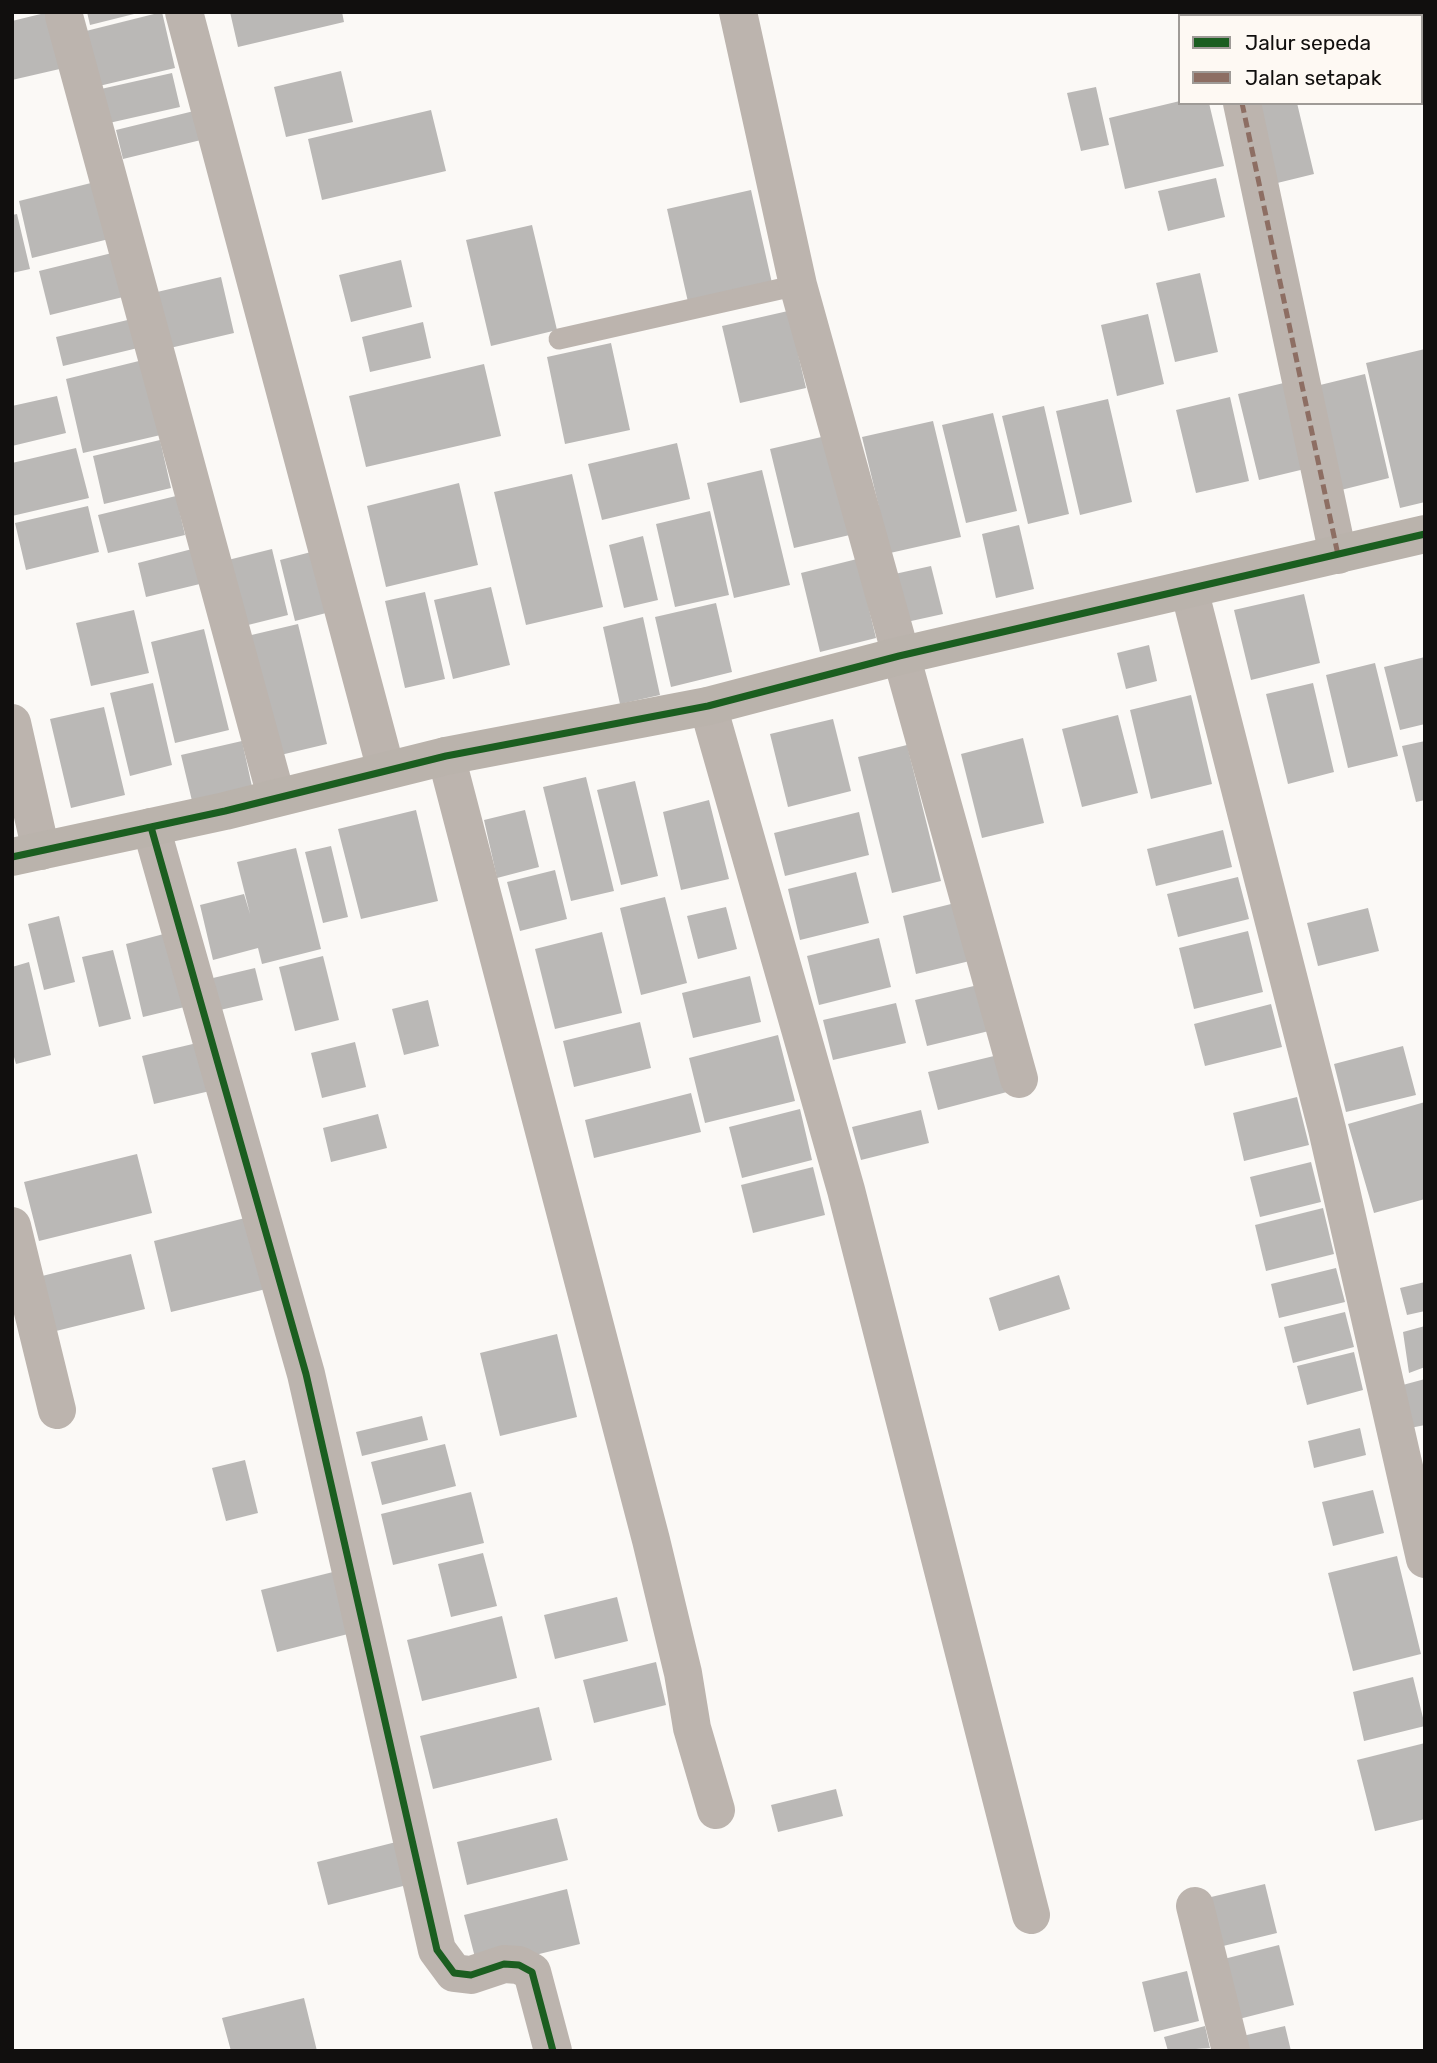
<!DOCTYPE html>
<style>
body{margin:0}
#map{position:relative;width:1437px;height:2063px;overflow:hidden;background:#fbf9f6;font-family:Rubik,sans-serif}
canvas{display:block}
.frame{position:absolute;inset:0;border:14px solid #110f0e;pointer-events:none}
.legend{position:absolute;left:1178px;top:14px;width:245px;height:91px;box-sizing:border-box;background:#fef9f3;border:2px solid #9f9b97;margin:0;padding:9px 12px;list-style:none;font-size:21px;color:#110f0e}
.legend li{display:flex;align-items:center;gap:14px;height:35px}
.legend b{width:35px;border:2px solid #9f9b97}
</style>
<div id="map">
<canvas width="1437" height="2063"></canvas>
<div class="frame"></div>
<ul class="legend">
<li><b style="height:9px;background:#1b5e20"></b>Jalur sepeda</li>
<li><b style="height:9px;background:#8d6e63"></b>Jalan setapak</li>
</ul>
</div>
<script>
const g = document.querySelector('canvas').getContext('2d');
g.lineJoin = 'round';
function fill(path, color) { g.fillStyle = color; g.fill(path, 'evenodd'); }
const toPath = rows => new Path2D(rows.map(r => 'M' + r).join(''));
function trace(path, color, width, dash) { g.strokeStyle = color; g.lineWidth = width; g.lineCap = dash ? 'butt' : 'round'; g.setLineDash(dash || []); g.stroke(path); }
fill(toPath([
 [49,12,64,68,12,80,12,21],
 [87,12,138,12,138,13,90,25],
 [162,12,175,68,99,86,86,31],
 [230,12,342,12,344,22,238,47],
 [1277,12,1324,12,1324,16,1267,16],
 [341,71,353,122,286,137,274,87],
 [172,73,180,107,109,123,101,89],
 [1096,87,1109,145,1081,151,1067,93],
 [1180,101,1209,103,1224,166,1125,189,1109,118],
 [1245,103,1297,103,1314,174,1265,186],
 [431,110,446,171,322,200,308,139],
 [194,111,201,140,123,159,116,130],
 [1216,178,1225,217,1168,231,1158,191],
 [99,181,113,238,32,258,19,201],
 [751,190,772,283,688,302,667,209],
 [17,214,30,269,12,273,12,215],
 [532,225,557,330,491,346,466,240],
 [112,253,123,297,50,315,39,271],
 [401,260,412,307,351,322,339,275],
 [1200,273,1218,352,1175,362,1156,283],
 [221,277,234,333,170,348,157,292],
 [788,311,806,388,740,403,722,326],
 [1148,314,1164,384,1117,396,1101,325],
 [136,318,142,347,63,366,56,337],
 [423,322,431,358,370,372,362,337],
 [611,343,630,430,565,444,547,357],
 [1425,349,1425,502,1400,508,1366,363],
 [147,359,165,434,83,453,66,379],
 [484,364,501,436,366,467,349,396],
 [1365,374,1389,478,1337,491,1312,387],
 [1292,381,1313,467,1259,480,1238,394],
 [57,396,66,433,12,446,12,406],
 [1230,397,1249,481,1196,493,1176,410],
 [1108,399,1132,502,1080,515,1056,411],
 [1044,406,1069,514,1028,524,1002,416],
 [993,413,1017,511,966,523,942,425],
 [933,421,961,537,890,553,862,437],
 [830,435,854,534,794,548,770,449],
 [160,440,171,488,104,504,93,456],
 [677,443,690,499,602,520,588,464],
 [76,448,89,498,12,516,12,463],
 [762,470,790,585,734,598,707,483],
 [572,474,603,607,526,625,494,492],
 [459,483,478,565,386,587,367,506],
 [176,496,185,535,108,553,98,515],
 [88,506,99,552,26,570,15,523],
 [710,511,729,595,675,607,656,524],
 [1019,525,1034,589,996,598,982,534],
 [643,536,658,600,624,608,609,545],
 [196,548,204,583,146,597,138,563],
 [272,549,288,615,236,628,220,562],
 [315,551,330,612,295,621,280,560],
 [857,559,876,638,820,652,801,573],
 [931,566,943,614,893,625,881,577],
 [491,587,510,665,453,679,434,600],
 [425,592,445,679,405,688,385,601],
 [1304,594,1320,663,1251,680,1234,610],
 [716,603,732,672,671,687,655,617],
 [134,610,149,673,91,686,76,623],
 [643,617,660,695,620,704,603,627],
 [298,624,327,744,272,757,243,637],
 [204,629,229,730,175,743,151,642],
 [1149,645,1157,681,1126,689,1117,653],
 [1425,657,1425,724,1400,730,1384,667],
 [1375,663,1398,756,1348,768,1326,675],
 [153,683,172,765,130,776,110,693],
 [1313,683,1334,772,1288,784,1266,694],
 [1191,695,1212,784,1151,799,1130,710],
 [104,707,125,795,71,808,50,719],
 [1118,715,1138,793,1082,807,1062,729],
 [833,719,851,791,788,807,770,734],
 [1023,738,1044,823,982,838,961,754],
 [242,741,253,791,193,805,181,755],
 [1425,741,1425,800,1416,802,1402,746],
 [907,745,941,881,892,893,858,757],
 [586,777,614,891,571,901,543,787],
 [635,781,658,876,621,885,597,790],
 [709,800,729,879,681,890,663,812],
 [416,810,438,901,361,919,338,829],
 [525,810,539,867,497,878,484,820],
 [859,812,869,855,785,876,774,833],
 [1223,830,1232,867,1156,886,1147,849],
 [331,846,348,917,323,923,305,852],
 [296,848,321,949,262,964,258,948,213,960,200,905,244,894,250,914,237,862],
 [555,870,567,919,520,931,507,882],
 [856,872,869,923,800,940,788,889],
 [1238,877,1249,919,1178,937,1167,894],
 [665,897,687,983,641,995,620,908],
 [963,901,978,959,916,974,903,916],
 [726,907,737,949,698,959,687,916],
 [1368,908,1379,951,1318,966,1307,923],
 [59,916,75,982,44,990,28,924],
 [175,931,193,1005,143,1017,126,944],
 [1248,931,1263,992,1194,1009,1179,948],
 [602,932,622,1013,555,1029,535,949],
 [879,938,891,987,819,1005,807,956],
 [113,950,131,1019,99,1027,82,957],
 [323,956,339,1020,295,1031,279,967],
 [29,962,51,1055,16,1064,12,1050,12,967],
 [255,968,263,1000,220,1010,213,978],
 [750,976,761,1022,693,1038,682,993],
 [978,985,989,1031,927,1046,915,1000],
 [428,1000,439,1046,404,1055,392,1009],
 [896,1003,906,1043,833,1060,823,1020],
 [1271,1004,1282,1047,1205,1066,1194,1024],
 [640,1022,651,1068,574,1087,563,1041],
 [778,1035,795,1101,705,1123,689,1058],
 [355,1042,366,1087,322,1098,311,1053],
 [197,1043,210,1091,154,1104,142,1056],
 [1403,1046,1416,1095,1346,1112,1334,1064],
 [998,1055,1007,1092,938,1110,928,1072],
 [691,1093,701,1132,594,1158,585,1120],
 [1297,1097,1309,1145,1244,1161,1233,1113],
 [1425,1102,1425,1199,1374,1213,1348,1124],
 [800,1109,812,1160,742,1178,729,1127],
 [921,1110,929,1143,861,1160,852,1127],
 [378,1114,387,1148,331,1162,323,1128],
 [137,1154,152,1213,39,1241,24,1182],
 [1311,1162,1321,1202,1260,1217,1250,1177],
 [813,1167,825,1215,753,1233,741,1185],
 [1323,1208,1334,1254,1266,1271,1255,1225],
 [249,1217,266,1289,171,1312,154,1241],
 [131,1254,145,1309,52,1332,38,1277],
 [1336,1268,1345,1302,1279,1318,1271,1284],
 [1059,1275,1070,1309,999,1331,989,1298],
 [1425,1282,1425,1311,1407,1315,1400,1288],
 [1345,1312,1354,1347,1293,1363,1284,1327],
 [1425,1326,1425,1367,1409,1373,1403,1332],
 [557,1334,577,1417,500,1436,480,1353],
 [1354,1352,1363,1390,1307,1405,1297,1366],
 [1425,1379,1425,1425,1410,1428,1399,1386],
 [422,1416,428,1440,362,1456,356,1432],
 [1360,1428,1366,1455,1314,1468,1308,1441],
 [445,1444,456,1486,382,1505,371,1462],
 [245,1460,258,1513,226,1521,212,1468],
 [1373,1490,1384,1533,1333,1546,1322,1502],
 [471,1492,484,1543,393,1565,381,1514],
 [483,1553,497,1606,451,1617,438,1564],
 [1397,1556,1421,1654,1353,1671,1328,1573],
 [333,1572,348,1634,277,1652,261,1590],
 [617,1597,628,1641,555,1659,544,1615],
 [502,1616,517,1678,422,1701,407,1640],
 [656,1662,666,1705,594,1723,583,1680],
 [1413,1677,1425,1726,1364,1741,1353,1692],
 [539,1707,552,1760,433,1789,420,1736],
 [1425,1743,1425,1819,1375,1831,1357,1760],
 [836,1789,843,1816,778,1832,771,1805],
 [557,1818,568,1860,467,1885,457,1842],
 [404,1840,415,1883,328,1905,317,1862],
 [1265,1884,1277,1933,1219,1947,1207,1898],
 [567,1889,580,1944,478,1969,464,1915],
 [1279,1945,1294,2005,1231,2021,1216,1961],
 [1187,1971,1199,2021,1154,2032,1142,1982],
 [304,1998,317,2051,231,2051,222,2018],
 [1205,2026,1210,2048,1168,2051,1164,2037],
 [1285,2026,1291,2051,1233,2051,1230,2039]
]), '#bab8b6');
trace(toPath([
 [559,339,798,285]
]), '#bcb4ae', 21);
trace(toPath([
 [184,12,386,770],
 [738,12,798,285,1019,1079],
 [1223,12,1223,16],
 [64,16,276,796],
 [1242,103,1338,555],
 [1189,589,1327,1129,1425,1559],
 [708,706,846,1190,1031,1915],
 [12,723,41,851],
 [446,756,651,1540,683,1673,692,1728,716,1810],
 [151,827,306,1374,437,1950,454,1973,471,1975,504,1964,519,1965,532,1972,553,2051],
 [12,1226,57,1410],
 [1195,1906,1231,2051]
]), '#bcb4ae', 38);
trace(toPath([
 [12,857,225,811,446,756,708,706,899,656,1425,534]
]), '#bab3ac', 38);
trace(toPath([
 [1223,12,1223,16],
 [1242,103,1338,555]
]), '#8d6e63', 5, [10, 5]);
trace(toPath([
 [151,827,306,1374,437,1950,454,1973,471,1975,504,1964,519,1965,532,1972,553,2051],
 [12,857,225,811,446,756,708,706,899,656,1425,534]
]), '#1b5e20', 7);
</script>
